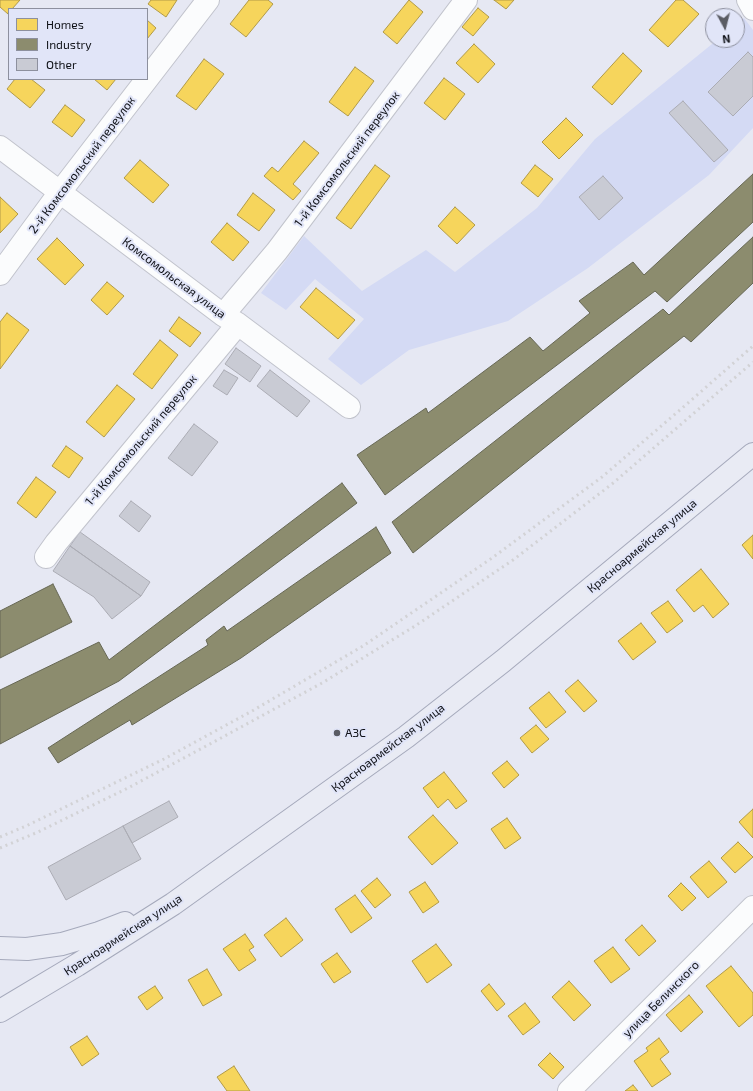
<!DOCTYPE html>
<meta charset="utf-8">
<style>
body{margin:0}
#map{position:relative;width:753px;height:1091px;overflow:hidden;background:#e6e8f3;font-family:"Exo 2",sans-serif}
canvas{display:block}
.legend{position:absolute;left:8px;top:8px;width:140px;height:72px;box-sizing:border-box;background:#e1e5f8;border:1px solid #8d909e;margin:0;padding:5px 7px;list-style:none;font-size:12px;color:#0f1117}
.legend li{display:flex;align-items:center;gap:8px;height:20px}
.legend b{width:20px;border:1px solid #8d909e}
.north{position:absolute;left:705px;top:8px;width:40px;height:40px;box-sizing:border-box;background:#e1e5f8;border:1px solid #8d909e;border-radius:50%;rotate:173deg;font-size:11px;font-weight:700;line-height:16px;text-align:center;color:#0f1117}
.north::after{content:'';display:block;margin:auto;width:14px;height:18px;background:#5a5c64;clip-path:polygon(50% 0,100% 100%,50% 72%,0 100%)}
</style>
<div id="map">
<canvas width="753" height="1091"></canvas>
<ul class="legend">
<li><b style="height:11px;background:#f6d55c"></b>Homes</li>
<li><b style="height:11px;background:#8c8c6e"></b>Industry</li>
<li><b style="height:11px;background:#c9cbd4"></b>Other</li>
</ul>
<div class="north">N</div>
</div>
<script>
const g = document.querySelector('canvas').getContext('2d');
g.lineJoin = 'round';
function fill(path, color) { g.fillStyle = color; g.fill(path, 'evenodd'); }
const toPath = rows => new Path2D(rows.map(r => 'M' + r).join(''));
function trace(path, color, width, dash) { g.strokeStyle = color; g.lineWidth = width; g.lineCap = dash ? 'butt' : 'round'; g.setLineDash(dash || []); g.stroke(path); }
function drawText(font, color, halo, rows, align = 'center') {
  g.font = font + ' "Exo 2",sans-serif'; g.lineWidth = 4; g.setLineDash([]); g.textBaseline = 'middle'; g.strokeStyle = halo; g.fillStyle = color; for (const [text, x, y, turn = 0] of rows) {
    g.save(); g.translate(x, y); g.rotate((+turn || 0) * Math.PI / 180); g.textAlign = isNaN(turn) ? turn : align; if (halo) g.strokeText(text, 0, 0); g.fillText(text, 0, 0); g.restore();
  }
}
fill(toPath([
 [744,18,753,30,753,128,709,175,588,268,508,321,409,350,361,385,328,359,364,319,315,279,286,310,261,293,304,236,362,291,426,250,455,272,537,208,595,139,717,40,737,40,737,24]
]), '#d4daf4');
const homes = toPath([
 [0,0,20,0,12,9,9,9,8,14,0,7,0,0],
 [151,0,177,0,166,17,148,4,151,0],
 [249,0,268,0,273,4,246,37,230,24,249,0],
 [409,0,423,12,397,44,383,32,409,0],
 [494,0,514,0,506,9,494,0],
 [676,0,683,0,699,14,668,47,649,30,676,0],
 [478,8,489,17,473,36,462,27,478,8],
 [147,20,156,28,147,39,147,20],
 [474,44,495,64,478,83,456,63,474,44],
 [623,53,642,71,612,105,592,87,623,53],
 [204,59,224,74,196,110,176,96,204,59],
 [355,67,374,81,348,116,329,102,355,67],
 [444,78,465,94,445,120,424,103,444,78],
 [15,79,31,79,45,90,30,108,7,89,15,79],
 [94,79,116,79,107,90,94,79],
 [65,105,85,120,72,137,52,122,65,105],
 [566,118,583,135,559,159,542,142,566,118],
 [304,141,319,153,293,184,301,191,293,200,264,176,272,167,278,172,304,141],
 [140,160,169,185,153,203,124,178,140,160],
 [375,165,390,176,351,229,336,218,375,165],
 [535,165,553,179,538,197,521,183,535,165],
 [253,193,275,210,259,231,237,215,253,193],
 [0,197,18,214,0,233,0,197],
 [455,207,475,225,457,244,438,226,455,207],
 [227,223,249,242,233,261,211,242,227,223],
 [57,238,84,265,65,285,37,259,57,238],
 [107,282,124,296,107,315,91,300,107,282],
 [316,288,355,320,338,339,300,307,316,288],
 [7,313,29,330,0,369,0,322,7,313],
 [179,317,201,333,190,347,169,331,179,317],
 [160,340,178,355,152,389,133,374,160,340],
 [117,385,135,399,104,437,86,422,117,385],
 [66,446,83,458,69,478,52,466,66,446],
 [36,477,56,492,36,518,17,503,36,477],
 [753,535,753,559,742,545,753,535],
 [701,569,729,604,713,618,703,605,694,612,676,590,701,569],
 [668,601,683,621,667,633,651,613,668,601],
 [641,623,656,642,633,660,618,641,641,623],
 [578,680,597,701,584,712,565,691,578,680],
 [549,692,566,712,546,728,529,708,549,692],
 [536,725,549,739,532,753,520,738,536,725],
 [507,761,519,775,504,788,492,773,507,761],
 [444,772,467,801,456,809,448,799,438,808,423,788,444,772],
 [753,809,753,838,739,822,753,809],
 [433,815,458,843,432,865,408,837,433,815],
 [507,818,521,838,505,849,491,829,507,818],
 [738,842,753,857,735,873,721,858,738,842],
 [709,861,727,882,708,898,690,877,709,861],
 [377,878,391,895,375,908,361,891,377,878],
 [425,882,439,902,423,913,409,892,425,882],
 [681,883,696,898,682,911,668,896,681,883],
 [355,895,372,918,351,933,335,909,355,895],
 [286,918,303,940,281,957,264,935,286,918],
 [642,925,656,941,639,956,625,940,642,925],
 [245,934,254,947,249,950,256,960,239,971,223,949,245,934],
 [436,944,452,965,427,983,412,961,436,944],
 [613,947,630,969,611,983,594,961,613,947],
 [337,953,351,972,334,983,321,964,337,953],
 [731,966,753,993,753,1015,739,1027,706,986,731,966],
 [207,969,222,995,203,1006,188,980,207,969],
 [569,981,591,1005,574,1021,552,997,569,981],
 [489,984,505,1004,497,1011,481,991,489,984],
 [155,986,163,998,147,1010,138,997,155,986],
 [689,995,703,1012,681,1032,666,1015,689,995],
 [525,1003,540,1022,523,1035,508,1016,525,1003],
 [87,1036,99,1054,82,1066,70,1047,87,1036],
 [659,1038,669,1052,660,1059,671,1074,652,1087,634,1061,648,1051,646,1048,659,1038],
 [550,1053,564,1067,553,1079,538,1065,550,1053],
 [234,1066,250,1091,227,1091,217,1077,234,1066],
 [633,1085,638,1091,625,1091,633,1085]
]);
fill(homes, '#f6d55c');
trace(homes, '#b19a47', 1);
const industry = toPath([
 [753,174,753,222,667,302,655,291,385,495,357,455,426,408,428,413,530,337,543,351,590,313,579,301,633,262,644,275,753,174],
 [753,237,753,283,691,342,684,336,413,553,392,522,663,309,669,315,753,237],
 [342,483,357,503,119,681,0,744,0,690,99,642,109,660,342,483],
 [376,527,391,553,241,658,132,725,130,720,58,763,48,748,208,645,206,640,224,626,227,631,376,527],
 [53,584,72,622,0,658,0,611,53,584]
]);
fill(industry, '#8c8c6e');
trace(industry, '#666754', 1);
const building = toPath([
 [748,52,753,57,753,96,733,116,708,92,748,52],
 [683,101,728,150,714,162,669,113,683,101],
 [603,176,623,198,599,220,579,197,603,176],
 [236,348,261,366,250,382,225,364,236,348],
 [224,370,238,378,227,395,213,386,224,370],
 [270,370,310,401,297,417,257,386,270,370],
 [194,424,218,442,192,476,168,458,194,424],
 [131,501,151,516,139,532,119,516,131,501],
 [80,532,150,582,141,596,70,546,80,532],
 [70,546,141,596,112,619,94,597,53,571,70,546],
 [169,801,178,817,132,843,123,826,169,801],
 [123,826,141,859,66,900,48,867,123,826]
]);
fill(building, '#c9cbd4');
trace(building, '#abacb4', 1);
const minor = toPath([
 [748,0,753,9],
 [0,147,223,315,238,324,349,407],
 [0,274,60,192,208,0],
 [223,315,277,251,466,0],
 [46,557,56,543,238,324],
 [569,1091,753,907]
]);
const major = toPath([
 [0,948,27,949,62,944,99,933,125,923],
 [0,1011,77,965,173,904,406,737,503,661,753,454]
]);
trace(minor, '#c1c3cc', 24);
trace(major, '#a5a9bb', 24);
trace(minor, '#fbfcfd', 22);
trace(major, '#e9ebf4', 22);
trace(toPath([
 [0,837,26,826,164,759,252,711,363,646,492,558,602,477,688,403,753,346],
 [0,848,38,832,128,788,221,738,322,683,415,626,513,560,612,484,753,362]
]), '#d2d2d5', 3, [2, 4]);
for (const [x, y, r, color] of [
 [337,733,4,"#5a5c64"]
]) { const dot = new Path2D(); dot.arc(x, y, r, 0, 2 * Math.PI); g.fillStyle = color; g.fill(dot); trace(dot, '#e1e5f8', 1.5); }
drawText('12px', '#0f1117', '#e1e5f8', [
 ["1-й Комсомольский переулок",347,159,-53],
 ["2-й Комсомольский переулок",82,165,-53],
 ["Комсомольская улица",174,278,37],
 ["1-й Комсомольский переулок",141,440,-50],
 ["Красноармейская улица",642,546,-40],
 ["Красноармейская улица",388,748,-37],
 ["Красноармейская улица",123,935,-33],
 ["улица Белинского",661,999,-45]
]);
drawText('12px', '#0f1117', '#e1e5f8', [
 ["АЗС",345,733]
], 'left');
</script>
